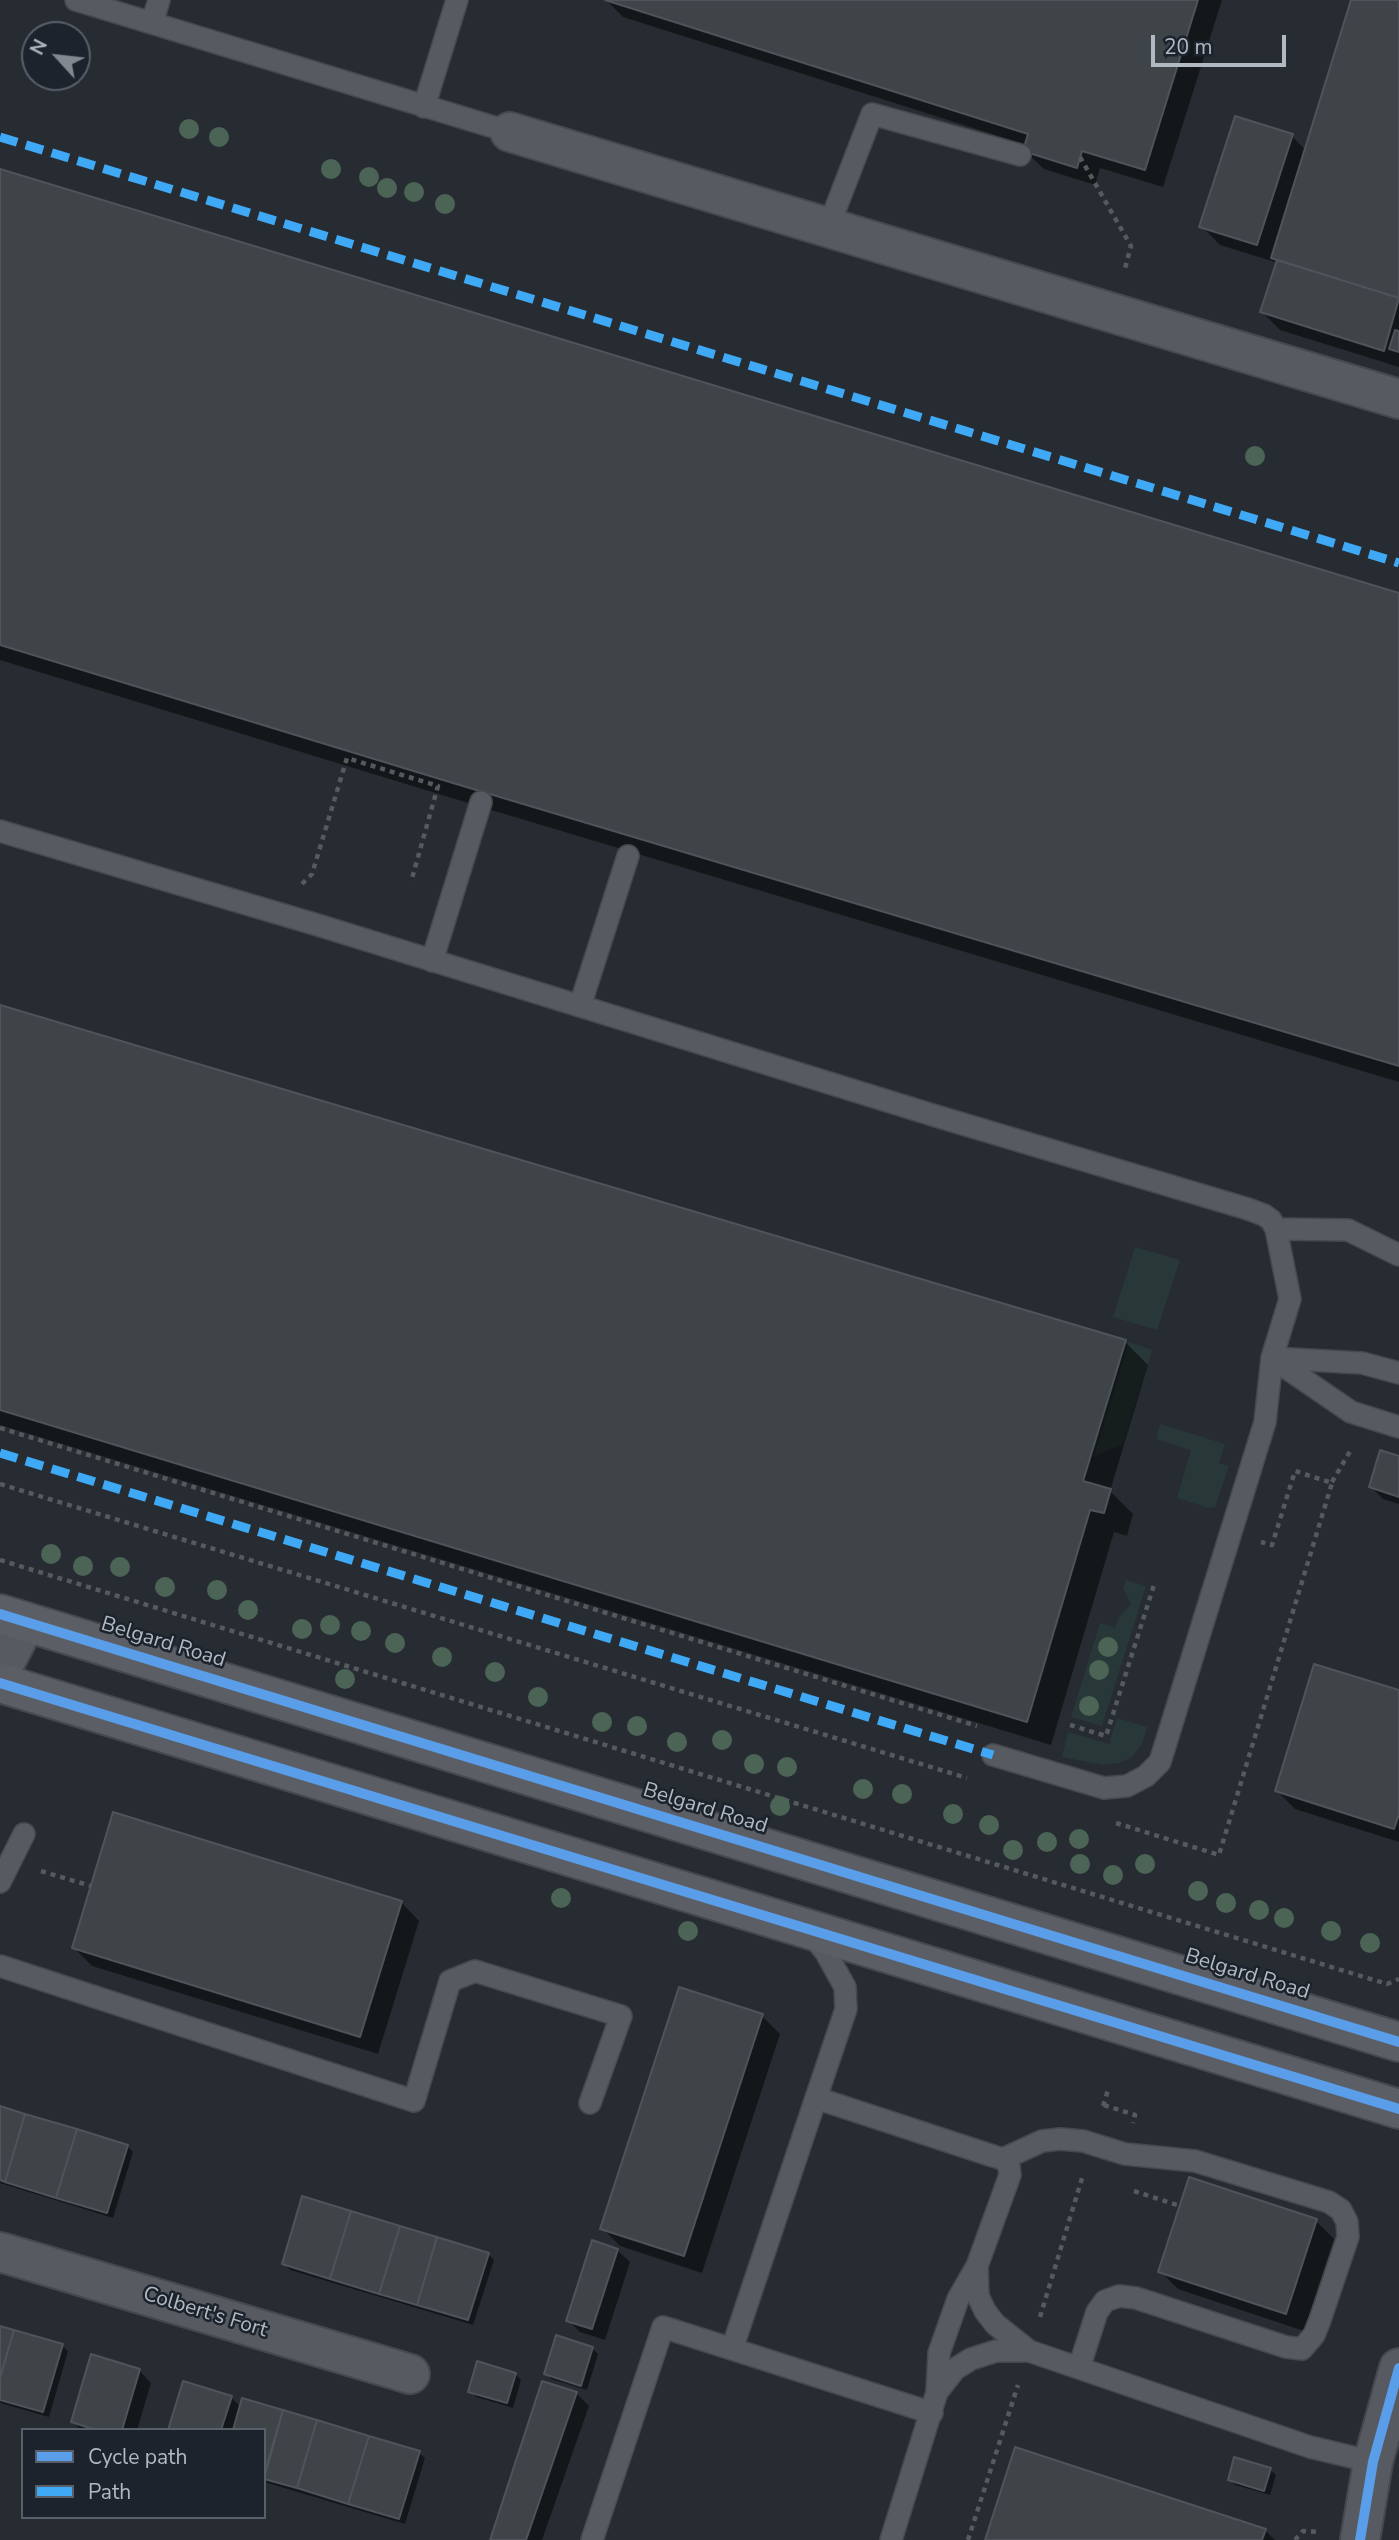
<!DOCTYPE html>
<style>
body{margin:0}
#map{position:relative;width:1399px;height:2540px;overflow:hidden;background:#272c32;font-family:"Nunito Sans",sans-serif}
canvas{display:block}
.legend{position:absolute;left:21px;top:2428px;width:245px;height:91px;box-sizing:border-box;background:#1c232c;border:2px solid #585f68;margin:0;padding:9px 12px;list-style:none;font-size:21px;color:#b1b9c3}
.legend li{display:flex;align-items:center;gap:14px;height:35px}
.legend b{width:35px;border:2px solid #585f68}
.north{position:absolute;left:21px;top:21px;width:70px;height:70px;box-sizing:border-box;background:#1c232c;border:2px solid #585f68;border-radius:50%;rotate:297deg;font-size:19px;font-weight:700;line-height:28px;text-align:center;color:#b1b9c3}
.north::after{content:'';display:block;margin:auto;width:24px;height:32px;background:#818890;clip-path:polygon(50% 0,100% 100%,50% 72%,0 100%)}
.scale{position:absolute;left:1151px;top:35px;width:135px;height:32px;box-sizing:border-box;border:4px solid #b1b9c3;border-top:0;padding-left:9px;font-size:21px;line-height:24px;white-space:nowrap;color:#b1b9c3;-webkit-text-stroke:5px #1c232c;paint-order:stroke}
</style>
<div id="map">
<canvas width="1399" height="2540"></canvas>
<ul class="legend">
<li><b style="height:9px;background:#5a9eea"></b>Cycle path</li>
<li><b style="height:9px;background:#3fa9f5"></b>Path</li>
</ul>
<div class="north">N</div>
<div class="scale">20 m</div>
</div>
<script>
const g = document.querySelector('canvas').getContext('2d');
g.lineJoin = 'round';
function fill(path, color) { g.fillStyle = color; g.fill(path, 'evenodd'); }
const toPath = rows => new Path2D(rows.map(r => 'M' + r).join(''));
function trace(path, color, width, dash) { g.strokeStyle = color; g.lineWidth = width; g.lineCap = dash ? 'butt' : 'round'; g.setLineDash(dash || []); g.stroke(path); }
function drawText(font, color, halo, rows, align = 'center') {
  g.font = font + ' "Nunito Sans",sans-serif'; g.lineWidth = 5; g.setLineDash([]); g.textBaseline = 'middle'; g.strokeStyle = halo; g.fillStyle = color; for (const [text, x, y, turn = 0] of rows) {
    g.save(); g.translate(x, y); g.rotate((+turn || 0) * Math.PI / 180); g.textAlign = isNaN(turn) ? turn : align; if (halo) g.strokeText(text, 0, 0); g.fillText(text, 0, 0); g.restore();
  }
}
fill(toPath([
 [1135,1247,1180,1260,1157,1330,1113,1317],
 [1129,1342,1152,1350,1123,1444,1094,1456],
 [1160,1424,1225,1444,1219,1463,1229,1466,1215,1507,1209,1508,1177,1498,1191,1450,1156,1439],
 [1126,1580,1146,1586,1102,1726,1071,1717,1100,1623,1115,1628,1119,1617,1131,1604,1123,1588],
 [1117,1718,1147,1727,1142,1744,1132,1757,1119,1763,1103,1765,1062,1757,1068,1732,1109,1744]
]), '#283838');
fill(toPath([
 [606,0,1222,0,1163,187,1100,168,1095,185,1044,169,1025,151,1027,145,623,17],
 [1353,0,1399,0,1399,367,1280,330,1262,312,1278,263,1220,245,1201,226,1292,136,1306,151],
 [0,171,1399,595,1399,1082,478,806,0,660],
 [0,1006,1125,1342,1148,1365,1110,1491,1133,1514,1127,1536,1114,1532,1051,1745,0,1425],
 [1399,1458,1399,1504,1383,1499,1371,1487],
 [1399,1692,1399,1842,1295,1809,1277,1791],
 [401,1902,419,1921,378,2054,92,1966,74,1948],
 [762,2016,780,2034,702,2273,620,2246,602,2228],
 [0,2108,127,2146,133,2152,113,2218,0,2183],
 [1316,2221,1334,2239,1304,2331,1178,2289,1160,2271],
 [617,2250,630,2262,605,2340,580,2332,568,2320],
 [488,2254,494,2260,473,2325,290,2270,284,2264],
 [0,2328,62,2346,68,2351,49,2417,0,2403],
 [592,2348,598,2354,587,2390,551,2379,546,2373],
 [139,2370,151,2383,137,2430,81,2430,73,2422],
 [515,2374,521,2380,513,2408,476,2397,470,2391],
 [576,2393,589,2406,542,2540,492,2540],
 [231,2397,241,2407,244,2400,419,2453,425,2458,405,2524,264,2482,264,2430,170,2430],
 [1270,2469,1276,2475,1270,2495,1235,2485,1230,2480],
 [1265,2530,1275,2540,986,2540]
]), '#0007');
const building = toPath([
 [605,0,1198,0,1145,170,1082,151,1077,168,1023,151,1028,134,605,0],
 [1351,0,1399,0,1399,298,1271,258,1351,0],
 [1235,116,1293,134,1257,245,1199,227,1235,116],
 [0,169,1399,593,1399,1066,453,783,0,645,0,169],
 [1277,260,1399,298,1384,351,1260,312,1277,260],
 [1395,330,1399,331,1399,352,1389,349,1395,330],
 [0,1005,1126,1340,1083,1481,1111,1489,1104,1513,1090,1510,1027,1722,0,1410,0,1005],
 [1380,1450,1399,1456,1399,1497,1369,1487,1380,1450],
 [1314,1664,1399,1690,1399,1814,1394,1829,1275,1791,1314,1664],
 [113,1812,402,1901,360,2037,72,1948,113,1812],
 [679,1987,763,2014,684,2256,600,2229,679,1987],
 [0,2106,25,2114,5,2182,0,2180,0,2106],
 [25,2114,77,2129,56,2198,5,2182,25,2114],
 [77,2129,128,2145,107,2213,56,2198,77,2129],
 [1189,2177,1317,2219,1286,2314,1158,2272,1189,2177],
 [302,2196,351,2211,330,2279,282,2264,302,2196],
 [351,2211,400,2226,379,2294,330,2279,351,2211],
 [400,2226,437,2237,417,2305,379,2294,400,2226],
 [437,2237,489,2253,468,2320,417,2305,437,2237],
 [592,2240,618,2249,592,2329,566,2321,592,2240],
 [0,2326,14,2330,0,2378,0,2326],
 [14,2330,63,2344,43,2412,0,2400,0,2378,14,2330],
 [556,2335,593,2347,581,2386,544,2374,556,2335],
 [91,2354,140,2369,122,2430,96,2430,71,2422,91,2354],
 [477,2361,516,2373,507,2403,468,2392,477,2361],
 [183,2381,232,2396,221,2430,168,2430,183,2381],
 [542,2381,577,2392,526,2540,490,2540,542,2381],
 [242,2398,283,2410,264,2475,264,2430,233,2430,242,2398],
 [283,2410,317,2420,297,2488,264,2479,283,2410],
 [317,2420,369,2436,348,2504,297,2488,317,2420],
 [369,2436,420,2451,399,2519,348,2504,369,2436],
 [1015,2447,1266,2529,1262,2540,985,2540,1015,2447],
 [1234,2457,1271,2468,1264,2491,1228,2480,1234,2457]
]);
fill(building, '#3f4449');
trace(building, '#4f545a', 2);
const service = toPath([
 [76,0,510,132],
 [152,23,159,0],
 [424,107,457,0],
 [828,228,872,114,1020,155],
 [0,831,321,926,936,1116,1248,1209,1264,1215,1271,1220,1276,1229,1348,1230,1399,1255],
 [432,961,481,802],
 [580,1006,628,856],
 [1399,1373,1362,1363,1272,1358,1351,1412,1399,1427],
 [993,1755,1104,1788,1127,1786,1146,1776,1160,1762,1265,1422,1272,1358,1290,1299,1276,1229],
 [0,1882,24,1834],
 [810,1933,825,1951,845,1987,846,2009,816,2098],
 [0,1966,414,2101,450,1981,475,1971,621,2016,590,2103],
 [1003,2159,1042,2141,1060,2139,1083,2141,1125,2154,1195,2161,1329,2202,1341,2210,1347,2222,1348,2237,1320,2320,1314,2335,1302,2349,1286,2347,1136,2298,1119,2296,1105,2301,1097,2312,1079,2368],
 [977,2267,978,2296,985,2311,995,2324,1029,2351,1310,2447,1373,2462],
 [732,2349,932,2413],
 [937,2392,955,2369,971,2359,996,2351,1029,2351],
 [592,2540,663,2327,732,2349,816,2098,993,2156,1003,2159,1009,2166,1010,2175,977,2266,958,2299,939,2353,937,2392,891,2540]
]);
const minor = toPath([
 [510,132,1399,399],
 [0,1672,26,1622],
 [0,2252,410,2374],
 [1360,2540,1373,2462,1399,2368]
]);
const secondary = toPath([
 [0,1614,1399,2042],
 [0,1683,1399,2109]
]);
trace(service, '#45484d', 24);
trace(minor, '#45484d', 42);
trace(secondary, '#45484d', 42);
trace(toPath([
 [1080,157,1131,246,1124,272],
 [302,884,312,874,347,758,438,786,411,882],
 [0,1428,977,1726],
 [1332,1482,1352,1448],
 [0,1484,967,1778],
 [0,1560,1387,1984,1399,1979],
 [1070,1725,1106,1736,1154,1585],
 [1116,1823,1219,1855,1332,1483,1295,1471,1272,1545,1261,1542],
 [41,1871,91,1886],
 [1104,2105,1135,2115,1133,2123],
 [1103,2106,1108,2090],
 [1134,2191,1180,2206],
 [1040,2317,1083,2175],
 [968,2540,1018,2385],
 [1295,2540,1303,2531,1318,2532]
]), '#555a5d', 4.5, [5, 5]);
trace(service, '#575a60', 21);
trace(minor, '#575a60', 38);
trace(secondary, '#5b5f65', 38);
trace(toPath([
 [0,137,1399,563],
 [0,1453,993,1755]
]), '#3fa9f5', 9, [18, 9]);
trace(toPath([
 [0,1614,1399,2042],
 [0,1683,1399,2109],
 [1360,2540,1373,2462,1399,2368]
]), '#5a9eea', 10);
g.fillStyle = '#4c6455';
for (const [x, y] of [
 [189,129],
 [219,137],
 [331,169],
 [369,177],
 [387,188],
 [414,192],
 [445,204],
 [1255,456],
 [51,1554],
 [83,1566],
 [120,1567],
 [165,1587],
 [217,1590],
 [248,1610],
 [330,1625],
 [302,1629],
 [361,1631],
 [395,1643],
 [1108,1647],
 [442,1657],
 [1099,1670],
 [495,1672],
 [345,1679],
 [538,1697],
 [1089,1706],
 [602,1722],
 [637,1726],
 [722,1740],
 [677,1742],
 [754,1764],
 [787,1767],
 [863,1789],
 [902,1794],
 [780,1806],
 [953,1814],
 [989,1825],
 [1079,1839],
 [1047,1842],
 [1013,1850],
 [1080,1864],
 [1145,1864],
 [1113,1875],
 [1198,1891],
 [561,1898],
 [1226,1903],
 [1259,1910],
 [1284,1918],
 [688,1931],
 [1331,1931],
 [1370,1943]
]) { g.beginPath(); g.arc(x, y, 10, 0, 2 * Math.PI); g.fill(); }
drawText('21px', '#b1b9c3', '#1c232c', [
 ["Belgard Road",163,1643,17],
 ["Belgard Road",705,1809,17],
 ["Belgard Road",1247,1975,17],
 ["Colbert's Fort",205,2313,17]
]);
</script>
